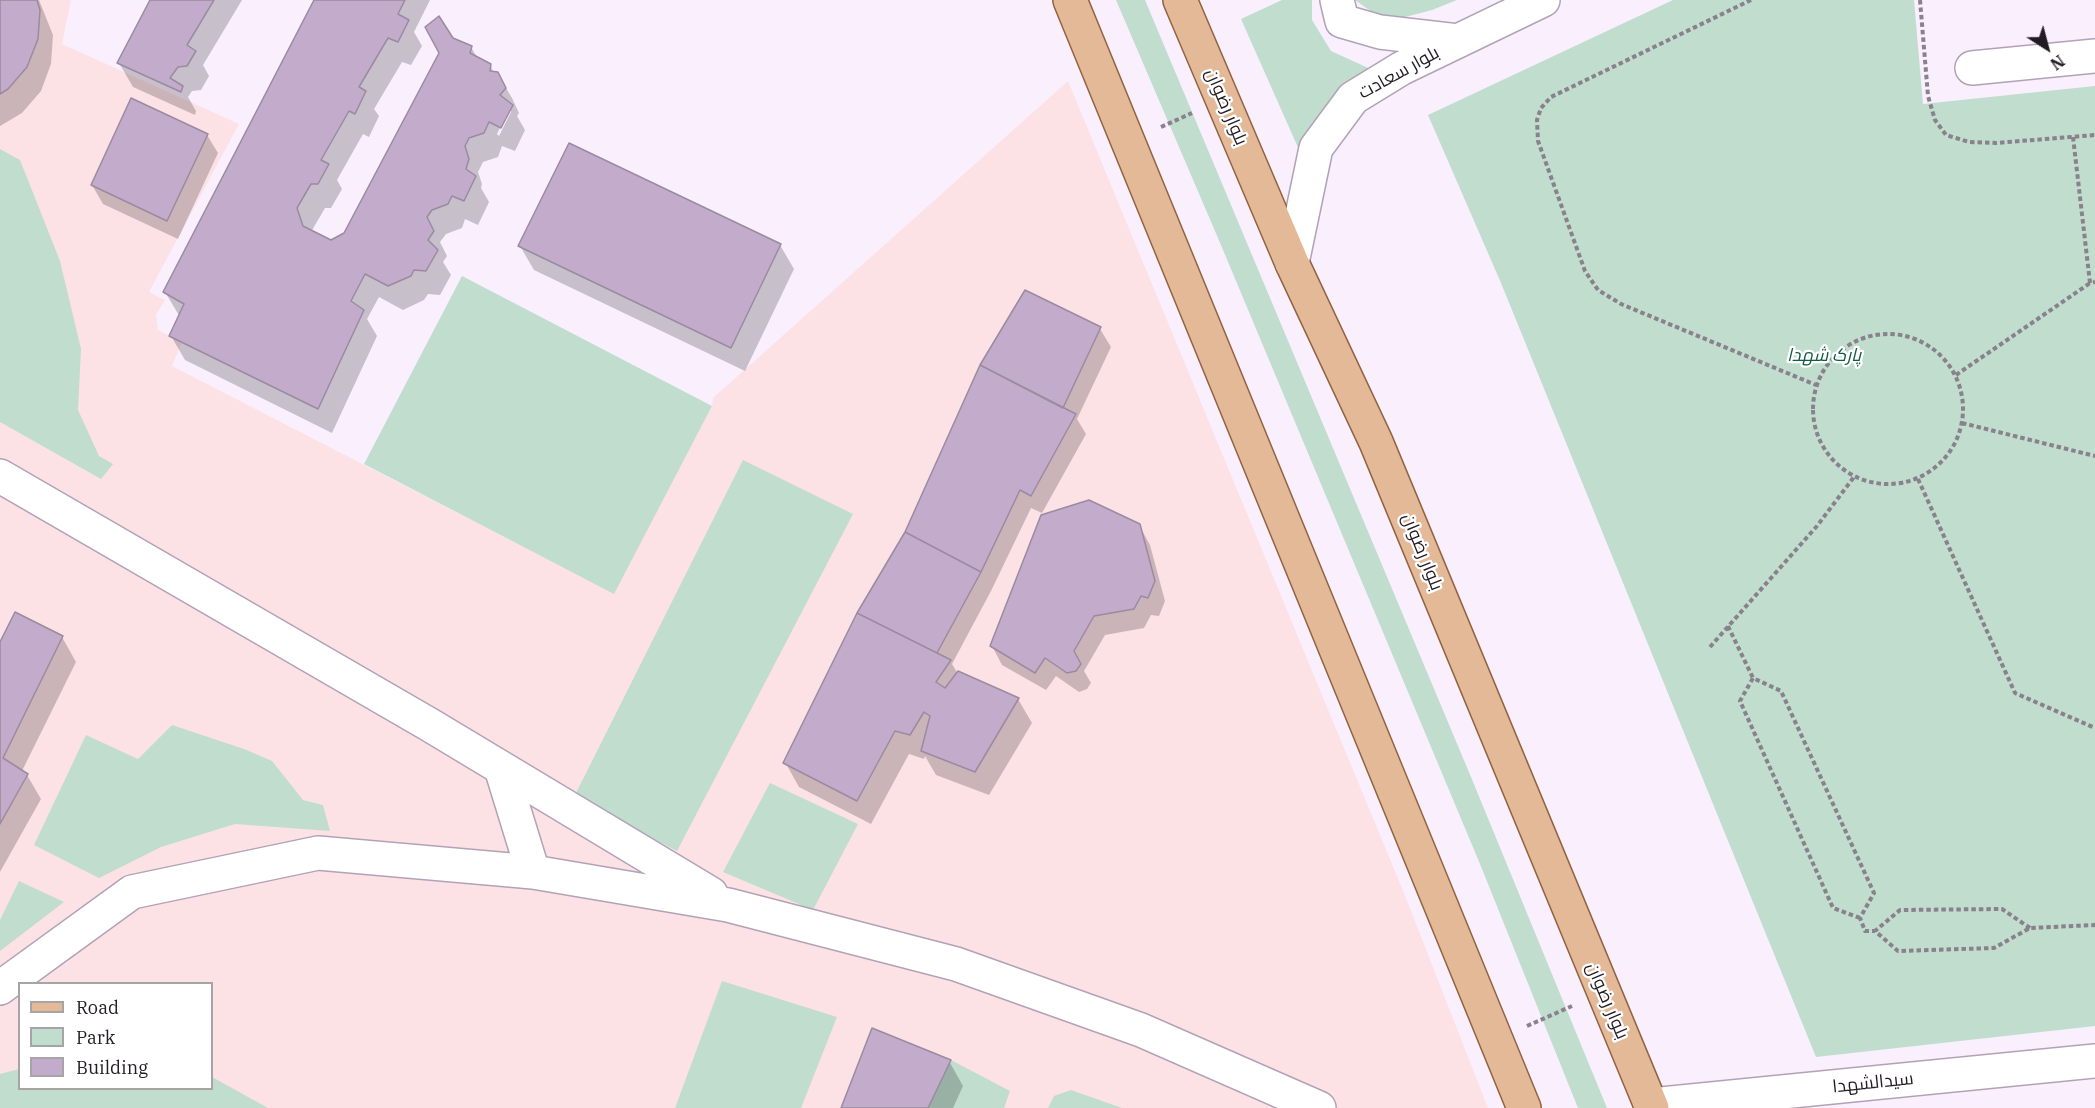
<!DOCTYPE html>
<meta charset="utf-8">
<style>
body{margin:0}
#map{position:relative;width:2095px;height:1108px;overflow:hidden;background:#f9effd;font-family:"IBM Plex Serif",serif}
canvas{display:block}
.legend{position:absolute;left:18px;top:982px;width:195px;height:108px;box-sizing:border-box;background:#fff;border:2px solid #a6a4a7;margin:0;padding:8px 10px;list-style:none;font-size:18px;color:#211b23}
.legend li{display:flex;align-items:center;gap:12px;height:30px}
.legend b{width:30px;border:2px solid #a6a4a7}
.north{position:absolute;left:2017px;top:18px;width:60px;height:60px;-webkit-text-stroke:4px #fff;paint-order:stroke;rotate:144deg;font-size:16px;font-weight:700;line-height:24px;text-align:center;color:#211b23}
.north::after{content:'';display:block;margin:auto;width:21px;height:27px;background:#211b23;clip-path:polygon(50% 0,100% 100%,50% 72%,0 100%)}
</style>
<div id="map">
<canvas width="2095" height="1108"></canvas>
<ul class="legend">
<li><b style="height:8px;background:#e3b997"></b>Road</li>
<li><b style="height:16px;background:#c0ddce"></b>Park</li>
<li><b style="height:16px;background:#c2abcb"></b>Building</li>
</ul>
<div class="north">N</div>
</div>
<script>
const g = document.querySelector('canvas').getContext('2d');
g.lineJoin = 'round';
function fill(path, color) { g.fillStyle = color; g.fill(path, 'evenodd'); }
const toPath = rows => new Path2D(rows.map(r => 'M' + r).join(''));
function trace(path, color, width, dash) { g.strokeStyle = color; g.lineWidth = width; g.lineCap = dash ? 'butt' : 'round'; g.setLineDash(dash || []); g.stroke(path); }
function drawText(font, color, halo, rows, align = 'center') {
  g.font = font + ' "IBM Plex Serif",Cairo,serif'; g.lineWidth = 4.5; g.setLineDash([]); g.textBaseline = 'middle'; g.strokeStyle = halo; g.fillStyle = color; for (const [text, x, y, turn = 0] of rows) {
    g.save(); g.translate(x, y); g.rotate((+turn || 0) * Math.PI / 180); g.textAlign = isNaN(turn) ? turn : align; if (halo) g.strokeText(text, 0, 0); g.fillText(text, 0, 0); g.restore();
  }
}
fill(toPath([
 [0,0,71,0,62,44,239,124,149,292,165,300,156,315,158,330,182,342,172,366,613,593,712,406,713,398,1068,81,1404,893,1488,1108,0,1108],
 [20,984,212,984,212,1088,20,1088]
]), '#fde2e5');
fill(toPath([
 [1116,0,1145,0,1471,777,1607,1108,1578,1108,1480,864,1218,238],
 [1282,0,1312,0,1312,20,1331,51,1377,72,1300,152,1241,19],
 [1355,0,1457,0,1432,10,1386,22],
 [1673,0,1914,0,1923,104,2095,86,2095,1026,1816,1057,1501,283,1428,115],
 [0,149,20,160,60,261,81,349,78,410,99,456,113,464,101,479,0,422],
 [462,276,712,406,614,594,364,464],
 [743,460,853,514,677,851,574,797],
 [172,725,244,749,272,761,303,800,323,805,330,831,235,824,161,847,99,878,34,845,86,735,138,759],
 [770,783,858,824,813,910,723,872],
 [19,881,64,902,0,951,0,920],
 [722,981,837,1017,801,1108,675,1108],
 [951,1060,1010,1091,1004,1108,928,1108],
 [19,1069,20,1088,212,1088,212,1077,268,1108,0,1108,0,1074],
 [1071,1090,1122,1108,1048,1108,1054,1096]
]), '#c0ddce');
fill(toPath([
 [0,0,39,0,53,35,51,64,41,91,22,113,0,126],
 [152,0,242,0,203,65,209,76,201,90,192,91,188,97,196,111,195,115,133,87,119,63],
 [316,0,430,0,414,32,422,46,411,65,402,62,374,109,379,116,369,137,363,134,337,180,342,189,331,208,325,208,311,232,331,242,346,234,452,39,471,47,478,59,490,65,494,73,497,73,512,98,519,113,517,116,525,130,515,151,502,146,498,157,483,162,478,172,482,184,481,188,489,202,478,225,465,219,462,228,446,234,440,242,447,256,443,262,451,275,440,295,428,294,424,300,403,310,379,297,367,319,377,336,332,433,185,360,171,336,180,317,165,292],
 [511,105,511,112,499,136,497,134],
 [207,135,218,153,178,239,103,204,92,185],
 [780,245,794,269,745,371,534,270,520,246],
 [1100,329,1111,347,1077,419,1086,434,1042,513,1031,508,991,591,952,664,958,674,1018,699,1032,723,989,795,936,775,925,756,924,759,909,754,871,824,799,787,785,762],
 [1139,525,1150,545,1165,601,1159,616,1151,615,1144,628,1105,635,1084,671,1091,683,1087,689,1079,692,1056,676,1046,690,1002,665,992,646],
 [62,637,76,662,22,771,27,775,41,799,0,872,0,645],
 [949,1061,963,1086,953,1108,842,1108]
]), '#0003');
const building = toPath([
 [0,0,37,0,40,10,38,39,27,67,8,89,0,94,0,0],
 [150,0,214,0,187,45,196,51,187,66,178,67,170,78,183,86,181,92,117,63,150,0],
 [314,0,405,0,398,14,409,20,398,42,388,38,359,87,366,91,355,114,349,111,321,160,329,164,318,184,311,184,297,208,303,226,331,240,344,233,439,53,425,27,439,16,453,38,472,46,470,53,491,64,490,71,498,72,506,88,500,95,513,105,501,128,489,122,484,133,469,138,465,146,469,159,466,169,476,176,464,201,452,196,448,204,432,210,427,217,434,231,428,240,438,250,426,271,414,270,411,276,388,286,365,274,351,301,364,310,318,409,169,336,184,304,163,292,314,0],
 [131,98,208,134,167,221,91,185,131,98],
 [569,143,781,244,731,348,518,246,569,143],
 [1025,290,1101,327,1063,408,980,365,1025,290],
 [980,365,1076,414,1031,496,1020,490,981,572,905,532,980,365],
 [1089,500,1140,524,1155,581,1148,598,1141,596,1134,609,1094,616,1074,651,1081,664,1076,671,1067,673,1045,658,1035,673,990,646,1041,515,1089,500],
 [905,532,981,572,937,653,857,613,905,532],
 [15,612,63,636,3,758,28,774,0,824,0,642,15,612],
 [857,613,951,660,936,682,945,688,958,671,1019,698,975,772,921,751,930,716,924,712,910,735,895,731,857,801,783,763,857,613],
 [872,1028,951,1060,928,1108,841,1108,872,1028]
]);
fill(building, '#c2abcb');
trace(building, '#9a8ba0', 1.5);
const minor = toPath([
 [1337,0,1342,21,1380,32,1458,41],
 [1972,68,2095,56],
 [1292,263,1316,148,1353,98,1402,68,1543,0],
 [0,476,430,725,711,894],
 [501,768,533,872],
 [0,988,132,892,318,853,533,872,728,905,956,964,1141,1030,1319,1108],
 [1651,1105,2095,1061]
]);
const major = toPath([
 [1070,0,1524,1108],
 [1180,0,1292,263,1376,442,1652,1108]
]);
trace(minor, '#b2a2b8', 36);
trace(major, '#936341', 36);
trace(toPath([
 [1751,0,1551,97,1541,108,1537,120,1538,141,1585,271,1598,290,1621,304,1816,385],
 [1920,0,1928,96,1935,120,1946,135,1969,142,1996,143,2095,135],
 [1161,127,1192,113],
 [2073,137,2090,283,2095,282],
 '1813 409a75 75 0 1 1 150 0a75 75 0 1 1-150 0Z',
 [1956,375,2090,283],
 [1962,423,2095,456],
 [1918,479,2015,693,2095,728],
 [1728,626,1753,678],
 [1710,647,1817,526,1854,477],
 [1860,918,1833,908,1740,701,1753,678,1781,691,1874,893,1860,918,1865,931,1875,931],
 [2030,928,2002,909,1900,910,1875,931,1898,951,1994,948,2030,928,2095,925],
 [1527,1026,1572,1006]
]), '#89818c', 4, [4.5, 3]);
trace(minor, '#fff', 33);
trace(major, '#e3b997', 33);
drawText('18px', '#211b23', '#fff', [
 ["بلوار سعادت",1399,73,-29],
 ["بلوار رضوان",1226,107,67],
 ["بلوار رضوان",1422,552,68],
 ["بلوار رضوان",1607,1001,67],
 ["سیدالشهدا",1873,1083,-6]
]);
drawText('italic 18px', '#125a40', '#fff', [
 ["پارک شهدا",1824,356]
]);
</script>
